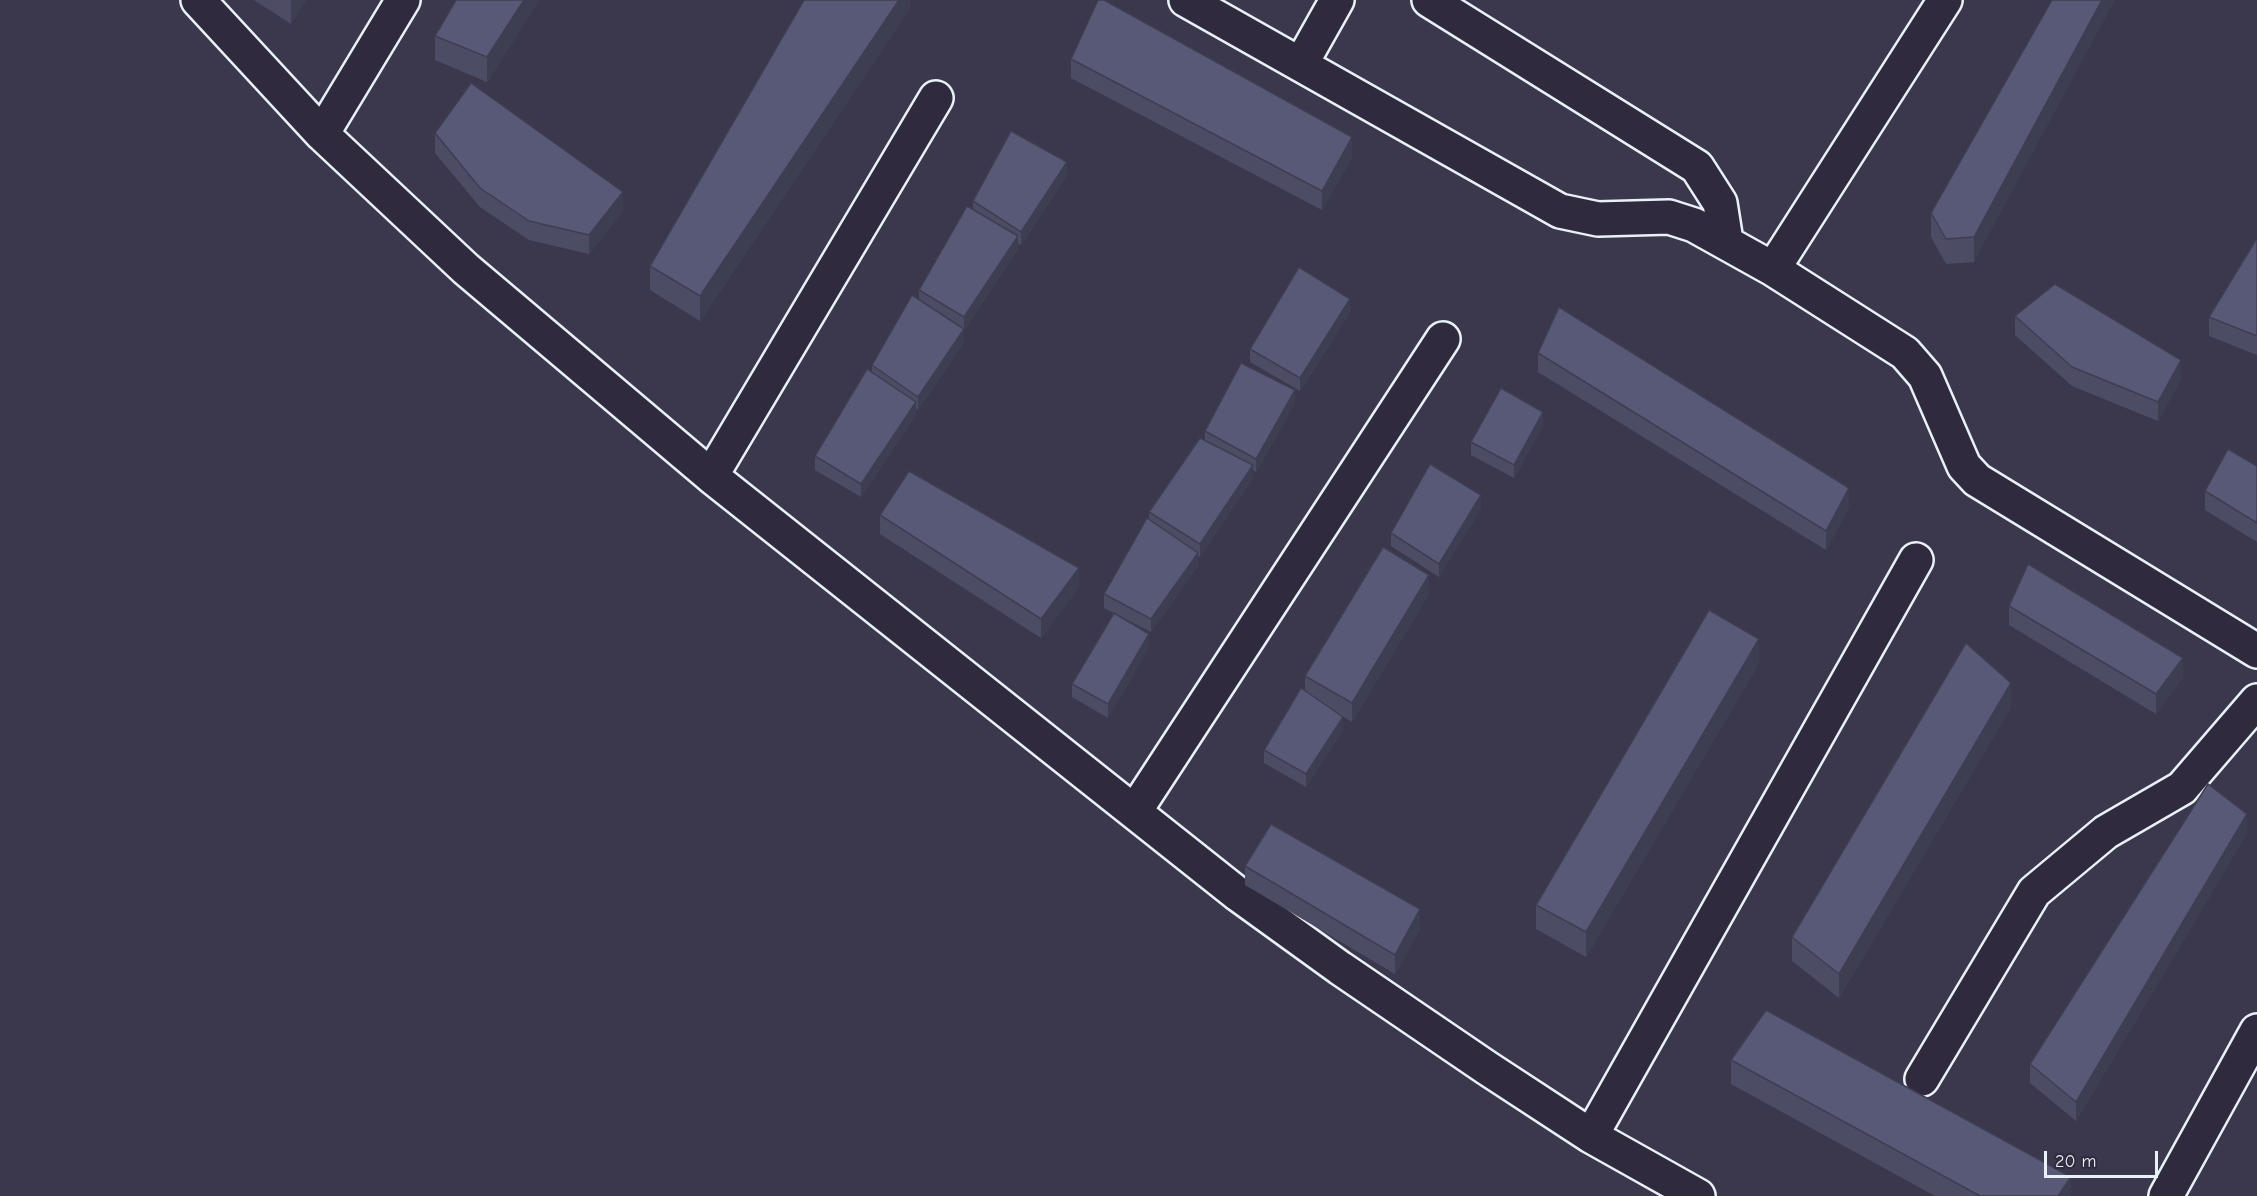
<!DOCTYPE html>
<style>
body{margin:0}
#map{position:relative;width:2257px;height:1196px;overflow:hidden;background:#3b384e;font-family:"Comic Neue",sans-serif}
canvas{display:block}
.scale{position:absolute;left:2044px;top:1151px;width:114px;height:27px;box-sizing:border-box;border:3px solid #e8f1f8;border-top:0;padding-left:8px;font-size:18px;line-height:21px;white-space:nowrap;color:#e8f1f8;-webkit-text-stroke:4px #2f2a3d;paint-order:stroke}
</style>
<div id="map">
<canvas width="2257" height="1196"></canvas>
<div class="scale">20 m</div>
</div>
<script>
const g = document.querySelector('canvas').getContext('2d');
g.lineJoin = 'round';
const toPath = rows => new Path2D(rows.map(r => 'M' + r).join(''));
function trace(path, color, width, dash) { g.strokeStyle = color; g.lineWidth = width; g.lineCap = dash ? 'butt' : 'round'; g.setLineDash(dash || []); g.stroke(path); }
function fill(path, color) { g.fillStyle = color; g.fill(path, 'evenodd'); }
const minor = toPath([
 [198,0,322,134,466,269,711,476,1239,895,1340,968,1487,1068,1591,1136,1698,1196],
 [1186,0,1560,211,1598,219,1669,217,1694,225,1773,269,1905,353,1925,376,1964,466,1977,480,2257,651],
 [1429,0,1697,167,1720,203,1726,241],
 [1301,64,1337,0],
 [322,134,403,0],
 [1773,269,1945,0],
 [711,476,936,98],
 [1135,811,1443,339],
 [1922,1079,2034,892,2106,832,2182,788,2257,701],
 [1591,1136,1916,560],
 [2166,1196,2257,1031]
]);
trace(minor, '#e8f1f8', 38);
trace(minor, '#2f2a3d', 33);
fill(toPath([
 [254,0,306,0,291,24],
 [456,0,539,0,487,82,435,60,435,36],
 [910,0,910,8,700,321,650,290,650,266],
 [2052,0,1974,262,1946,264,1931,237,1931,213],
 [1071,59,1352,157,1322,210,1071,78],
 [435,133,623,211,589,254,529,240,480,207,435,153],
 [1067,175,1021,245,1018,244,1018,249,964,330,964,342,918,410,916,409,916,415,861,497,815,470,815,456,872,373,872,365,919,299,919,290,973,210,973,201],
 [2257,238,2257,355,2209,336,2209,317],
 [1350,312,1300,391,1250,362,1250,349],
 [2015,316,2181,379,2158,421,2072,386,2015,335],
 [1538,353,1849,507,1826,550,1538,372],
 [1295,403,1256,472,1253,470,1253,478,1200,557,1198,556,1198,566,1151,632,1104,608,1104,594,1149,520,1149,512,1205,441,1205,431],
 [1543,425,1514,478,1471,455,1471,442],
 [2257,466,2257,542,2205,510,2205,491],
 [1481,508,1439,577,1391,546,1391,533],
 [880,515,1079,587,1041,638,880,534],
 [1429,594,1352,722,1342,716,1343,730,1306,787,1264,763,1264,750,1305,691,1305,676],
 [2009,606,2183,677,2156,714,2009,625],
 [1149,647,1108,718,1072,697,1072,684],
 [1759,663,1586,957,1536,929,1536,905],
 [2011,707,1839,998,1792,961,1792,937],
 [2247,833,2076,1121,2030,1083,2030,1064],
 [1245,866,1420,929,1395,974,1245,885],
 [1731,1060,2071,1196,1935,1196,1731,1084]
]), '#4c4d65');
fill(toPath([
 [291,0,306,0,291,24],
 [524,0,539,0,487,82,487,57],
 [899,0,910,0,910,8,700,321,700,296],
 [2102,0,2115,0,1974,262,1974,237],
 [1352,137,1352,157,1322,210,1322,191],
 [1067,162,1067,175,1021,245,1021,232],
 [623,192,623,211,589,254,589,235],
 [1018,236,1018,249,964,330,964,317],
 [1350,299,1350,312,1300,391,1300,378],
 [964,329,964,342,918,410,918,397],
 [2181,360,2181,379,2158,421,2158,402],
 [1295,390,1295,403,1256,472,1256,459],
 [916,402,916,415,861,497,861,484],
 [1543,412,1543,425,1514,478,1514,465],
 [1253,465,1253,478,1200,557,1200,544],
 [1849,488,1849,507,1826,550,1826,531],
 [1481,495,1481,508,1439,577,1439,564],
 [1198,553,1198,566,1151,632,1151,619],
 [1079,568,1079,587,1041,638,1041,619],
 [1429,575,1429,594,1352,722,1352,703],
 [1149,634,1149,647,1108,718,1108,704],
 [1759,639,1759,663,1586,957,1586,932],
 [2183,658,2183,677,2156,714,2156,694],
 [2011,683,2011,707,1839,998,1839,974],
 [1343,717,1343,730,1306,787,1306,774],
 [2247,814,2247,833,2076,1121,2076,1102],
 [1420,909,1420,929,1395,974,1395,955],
 [2071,1177,2071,1196,2058,1196]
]), '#3e3e53');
const building = toPath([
 [456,0,524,0,487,57,435,36,456,0],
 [804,0,899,0,700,296,650,266,804,0],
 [1098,0,1104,0,1352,137,1322,191,1071,59,1098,0],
 [2052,0,2102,0,1974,237,1946,239,1931,213,2052,0],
 [471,83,623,192,589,235,529,221,480,188,435,133,471,83],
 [1011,131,1067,162,1021,232,973,201,1011,131],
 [967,206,1018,236,964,317,919,290,967,206],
 [2257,238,2257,336,2209,317,2257,238],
 [1299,267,1350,299,1300,378,1250,349,1299,267],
 [2055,284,2181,360,2158,402,2072,367,2015,316,2055,284],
 [912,295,964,329,918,397,872,365,912,295],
 [1559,307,1849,488,1826,531,1538,353,1559,307],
 [1241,363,1295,390,1256,459,1205,431,1241,363],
 [867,369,916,402,861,484,815,456,867,369],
 [1501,388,1543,412,1514,465,1471,442,1501,388],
 [1200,438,1253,465,1200,544,1149,512,1200,438],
 [2228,449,2257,466,2257,523,2205,491,2228,449],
 [1430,464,1481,495,1439,564,1391,533,1430,464],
 [909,471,1079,568,1041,619,880,515,909,471],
 [1147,518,1198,553,1151,619,1104,594,1147,518],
 [1383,547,1429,575,1352,703,1305,676,1383,547],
 [2028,564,2183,658,2156,694,2009,606,2028,564],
 [1709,610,1759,639,1586,932,1536,905,1709,610],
 [1114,613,1149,634,1108,704,1072,684,1114,613],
 [1966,643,2011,683,1839,974,1792,937,1966,643],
 [1301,688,1343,717,1306,774,1264,750,1301,688],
 [2208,784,2247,814,2076,1102,2030,1064,2208,784],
 [1271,824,1420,909,1395,955,1245,866,1271,824],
 [1766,1010,2071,1177,2058,1196,1980,1196,1731,1060,1766,1010]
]);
fill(building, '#585976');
trace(building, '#3e3e53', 1.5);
</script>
